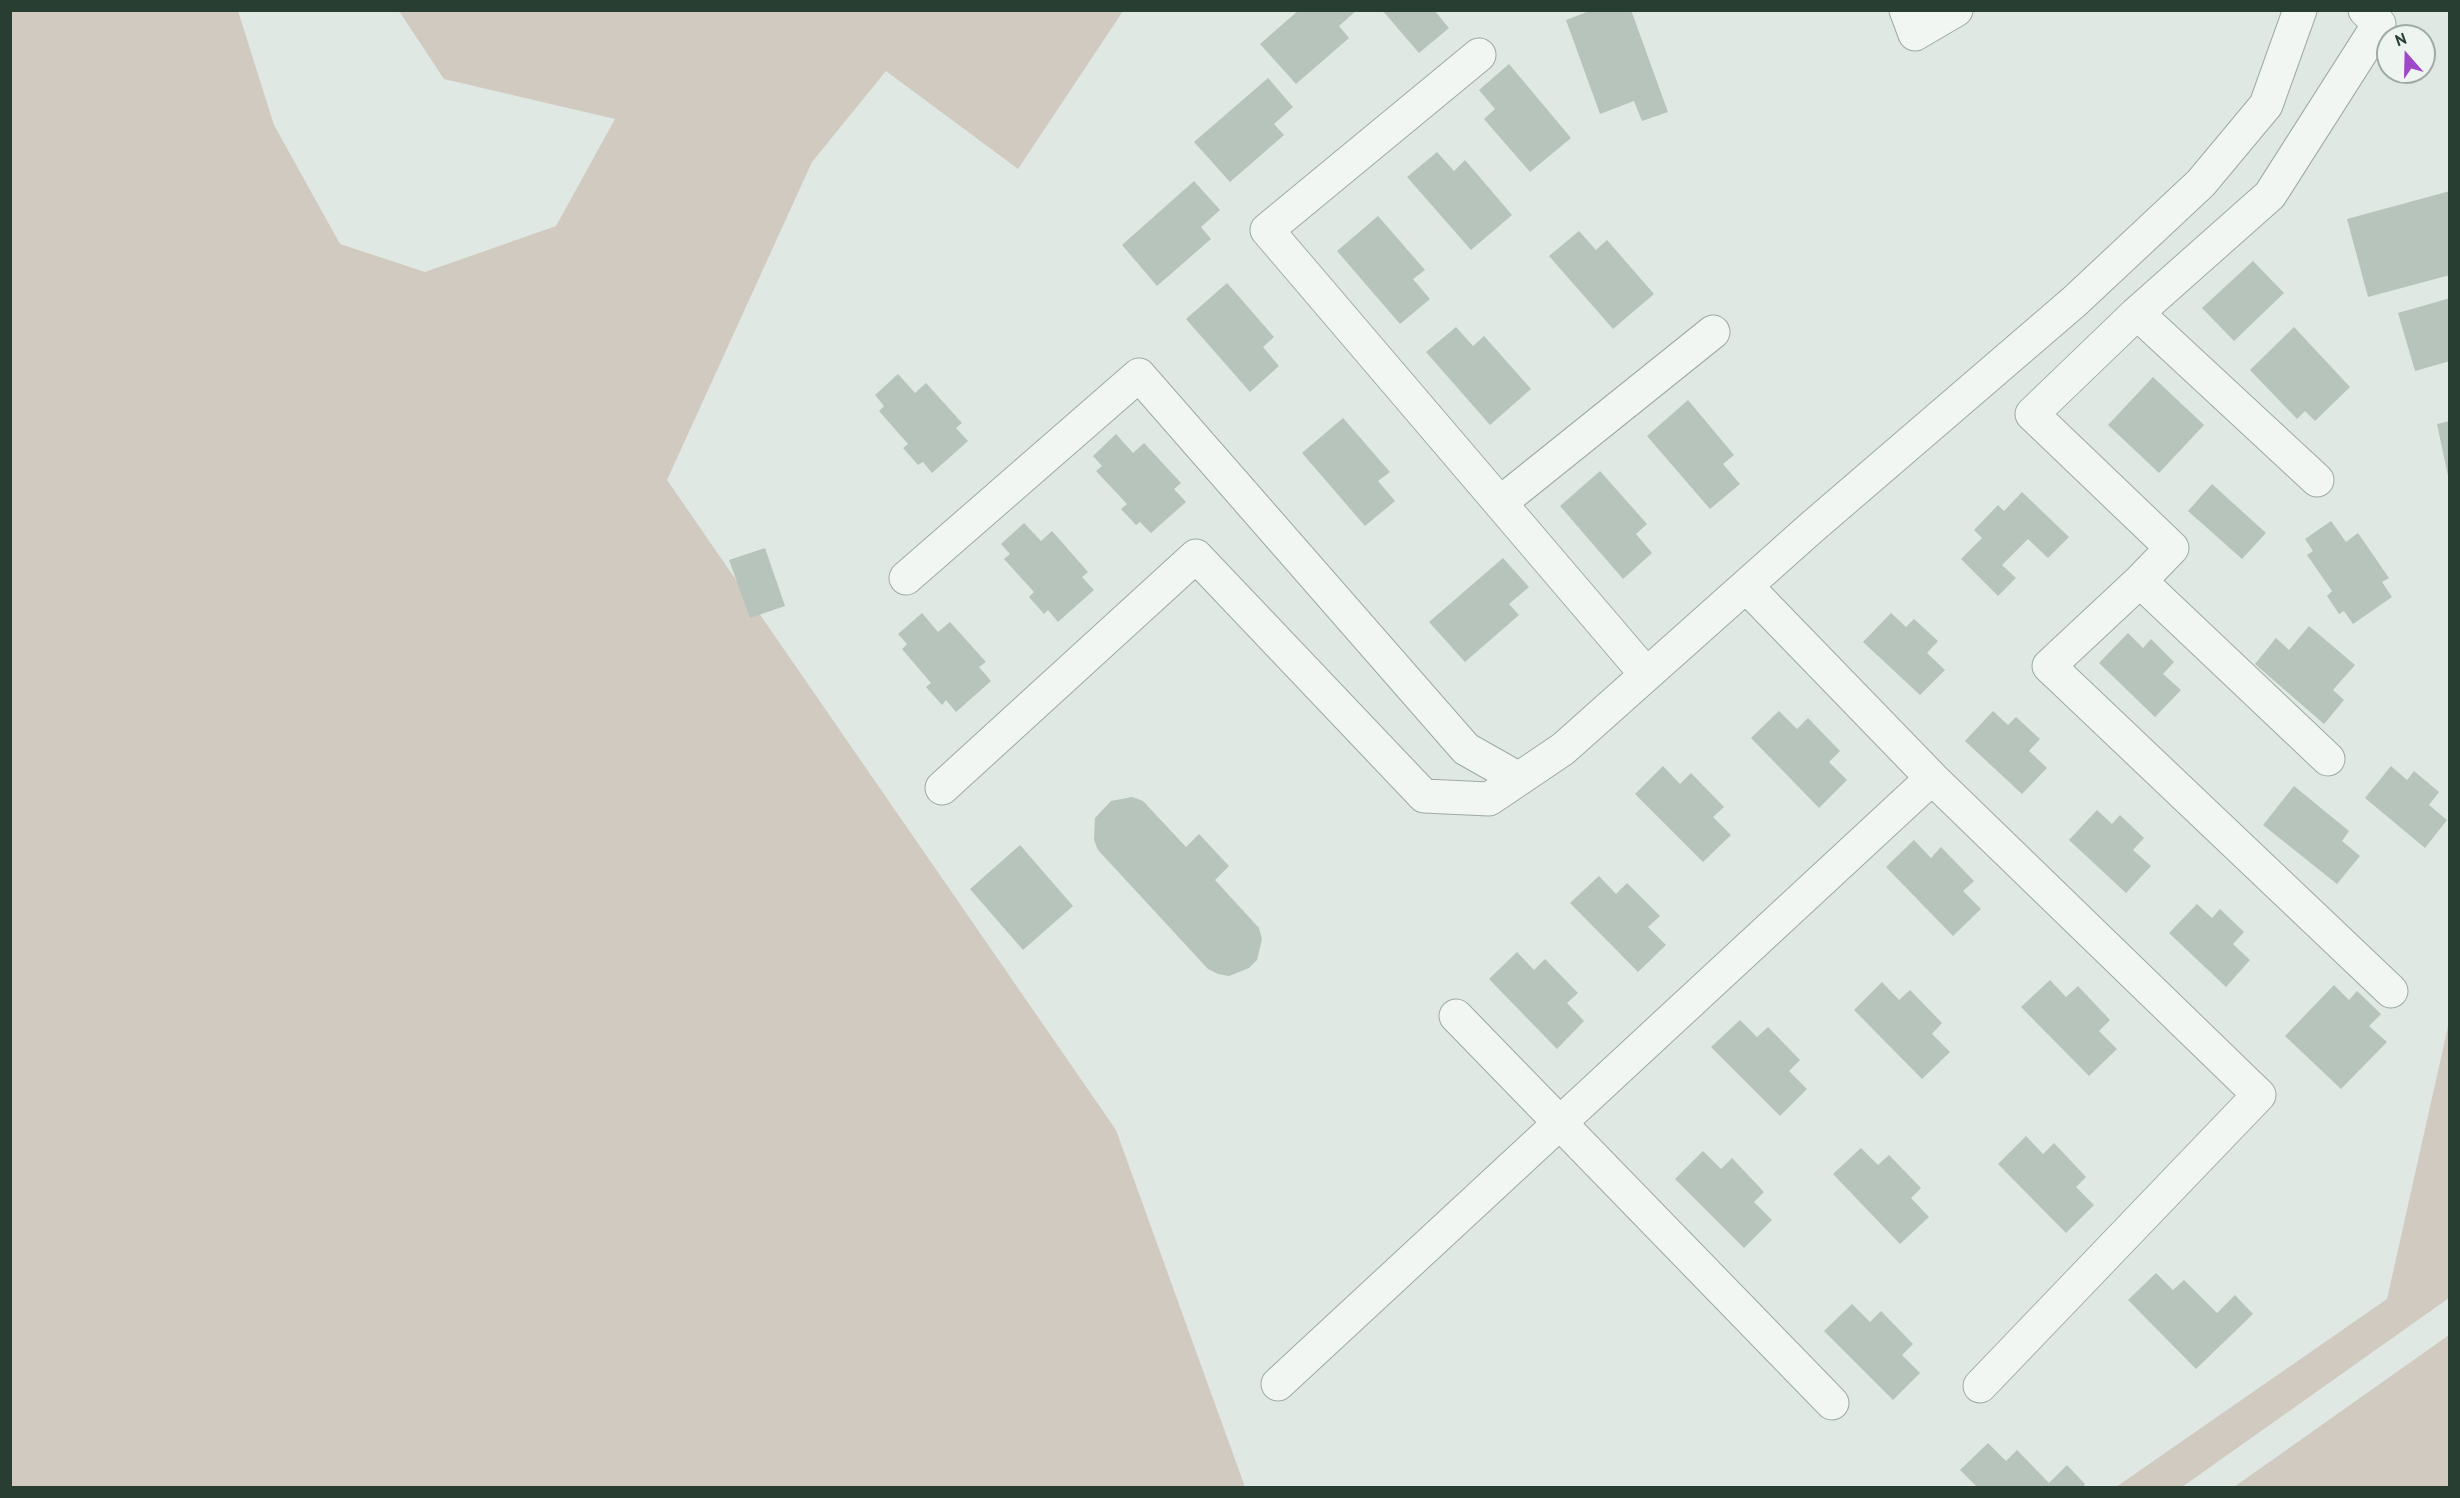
<!DOCTYPE html>
<style>
body{margin:0}
#map{position:relative;width:2460px;height:1498px;overflow:hidden;background:#dfe8e2;font-family:"PT Sans",sans-serif}
canvas{display:block}
.frame{position:absolute;inset:0;border:12px solid #283e32;pointer-events:none}
.north{position:absolute;left:2376px;top:24px;width:60px;height:60px;box-sizing:border-box;background:#eef5f1;border:2px solid #9faca5;border-radius:50%;rotate:340deg;font-size:16px;font-weight:700;line-height:24px;text-align:center;color:#283e32}
.north::after{content:'';display:block;margin:auto;width:21px;height:27px;background:#9e47c9;clip-path:polygon(50% 0,100% 100%,50% 72%,0 100%)}
</style>
<div id="map">
<canvas width="2460" height="1498"></canvas>
<div class="frame"></div>
<div class="north">N</div>
</div>
<script>
const g = document.querySelector('canvas').getContext('2d');
g.lineJoin = 'round';
function fill(path, color) { g.fillStyle = color; g.fill(path, 'evenodd'); }
const toPath = rows => new Path2D(rows.map(r => 'M' + r).join(''));
function trace(path, color, width, dash) { g.strokeStyle = color; g.lineWidth = width; g.lineCap = dash ? 'butt' : 'round'; g.setLineDash(dash || []); g.stroke(path); }
fill(toPath([
 [10,11,238,11,274,125,340,244,425,272,556,226,615,119,444,79,399,11,1123,11,1018,169,886,71,812,162,667,480,1116,1130,1245,1487,11,1487],
 [2449,1022,2449,1298,2182,1487,2116,1487,2387,1299],
 [2449,1335,2449,1487,2234,1487]
]), '#d1cac0');
fill(toPath([
 [1299,10,1357,10,1339,26,1349,38,1296,84,1260,44],
 [1382,10,1434,10,1449,28,1419,53],
 [1592,10,1631,10,1668,112,1642,121,1634,101,1600,114,1566,20],
 [1509,64,1571,138,1530,172,1484,119,1495,109,1479,90],
 [1268,78,1293,107,1274,124,1284,135,1230,182,1194,142],
 [1437,152,1454,171,1465,160,1512,215,1471,250,1407,177],
 [1194,181,1220,210,1201,227,1211,239,1157,286,1122,245],
 [2450,191,2450,275,2368,297,2347,219],
 [1378,216,1425,270,1413,279,1430,299,1400,324,1337,251],
 [1579,231,1596,250,1607,240,1654,294,1613,329,1549,256],
 [2253,261,2284,293,2234,341,2202,308],
 [1227,283,1274,337,1263,347,1279,366,1250,392,1186,319],
 [2450,298,2450,361,2415,371,2398,313],
 [1456,327,1473,346,1484,336,1531,389,1490,425,1426,352],
 [2294,327,2350,387,2315,421,2305,411,2297,419,2250,370],
 [898,374,915,393,926,383,962,423,956,428,968,441,932,473,923,462,918,465,903,448,908,444,879,411,884,406,875,395],
 [2153,377,2204,425,2159,473,2108,425],
 [1688,400,1734,455,1723,464,1740,484,1710,509,1647,436],
 [1343,418,1390,472,1378,481,1395,501,1365,526,1302,453],
 [2450,421,2450,476,2448,476,2437,424],
 [1116,434,1133,453,1144,443,1181,483,1174,489,1186,502,1151,533,1140,522,1136,525,1121,509,1127,504,1096,471,1102,466,1093,456],
 [1600,471,1647,524,1636,534,1652,553,1623,579,1560,506],
 [2212,484,2266,533,2242,559,2188,511],
 [2022,492,2069,537,2048,558,2028,539,2002,565,2016,578,1998,596,1961,559,1982,538,1974,530,1998,505,2004,511],
 [2331,521,2346,542,2358,533,2389,578,2382,582,2392,597,2353,624,2344,611,2339,614,2327,596,2332,591,2307,555,2313,551,2305,539],
 [1024,523,1041,541,1052,531,1088,572,1082,577,1094,590,1058,622,1048,610,1044,614,1029,597,1034,592,1004,559,1010,554,1001,544],
 [765,548,785,606,750,618,729,560],
 [1503,558,1529,587,1509,604,1519,615,1465,662,1429,622],
 [922,613,938,632,950,622,986,662,979,667,991,681,956,712,946,700,942,705,926,687,931,683,902,649,907,644,898,634],
 [1891,613,1906,627,1914,619,1938,641,1927,653,1945,670,1920,695,1863,642],
 [2309,626,2355,665,2333,690,2344,700,2324,724,2255,664,2276,638,2289,650],
 [2128,633,2143,648,2151,639,2174,662,2163,674,2181,690,2155,717,2099,663],
 [1779,711,1797,729,1808,718,1840,751,1829,762,1847,780,1819,808,1751,738],
 [1993,711,2008,725,2016,717,2040,739,2029,751,2047,768,2022,794,1965,741],
 [1663,766,1680,784,1691,773,1724,807,1713,817,1731,835,1703,862,1635,794],
 [2391,766,2407,780,2414,771,2439,792,2429,805,2447,820,2425,848,2365,798],
 [2294,786,2349,831,2342,841,2360,856,2337,884,2263,825],
 [1132,797,1143,801,1186,847,1199,834,1229,866,1215,880,1259,928,1262,939,1257,960,1249,968,1229,976,1218,974,1208,969,1098,850,1094,840,1095,818,1111,801],
 [2097,810,2112,824,2120,815,2144,838,2133,850,2151,866,2126,893,2069,840],
 [1914,840,1931,858,1941,847,1974,881,1963,891,1981,909,1953,936,1886,867],
 [1020,845,1073,906,1023,950,970,889],
 [1599,876,1616,894,1627,883,1660,916,1648,927,1666,945,1638,972,1570,903],
 [2197,904,2212,918,2220,909,2244,932,2233,944,2250,960,2226,987,2169,933],
 [1517,952,1534,970,1545,959,1578,993,1567,1003,1584,1021,1557,1049,1489,979],
 [2050,980,2066,997,2078,986,2110,1020,2099,1031,2117,1049,2089,1076,2021,1007],
 [1882,982,1899,1000,1910,990,1942,1023,1932,1034,1950,1052,1922,1079,1854,1010],
 [2334,985,2349,1000,2357,991,2381,1014,2369,1026,2387,1042,2341,1089,2285,1036],
 [1740,1020,1757,1037,1768,1027,1800,1060,1789,1071,1807,1089,1780,1116,1711,1047],
 [2026,1136,2043,1154,2054,1143,2086,1177,2076,1187,2094,1205,2066,1233,1998,1164],
 [1861,1148,1878,1165,1889,1155,1921,1188,1911,1198,1929,1217,1900,1244,1833,1174],
 [1703,1151,1721,1169,1732,1158,1764,1192,1754,1202,1772,1220,1744,1248,1675,1179],
 [2156,1273,2173,1290,2184,1280,2217,1313,2235,1295,2253,1314,2196,1369,2128,1300],
 [1852,1304,1870,1322,1881,1311,1913,1344,1902,1355,1920,1373,1893,1400,1824,1331],
 [1988,1443,2006,1461,2017,1450,2049,1483,2067,1465,2085,1484,2082,1488,1978,1488,1960,1470]
]), '#b6c4bc');
const street = toPath([
 [1906,10,1915,34,1956,10],
 [2365,10,2379,24,2270,195,2137,313,2032,414,2172,548,2140,581,2049,666,2391,991],
 [1479,55,1267,230,1646,674],
 [2137,313,2317,480],
 [1500,503,1713,332],
 [906,578,1139,375,1466,749,1519,779],
 [2140,581,2328,759],
 [1746,586,1932,778,2259,1095,1980,1386],
 [942,788,1196,556,1424,796,1489,799,1563,749,1811,528,2075,301,2201,183,2266,105,2300,10],
 [1456,1016,1832,1403],
 [1278,1384,1932,778]
]);
trace(street, '#9daba3', 35);
trace(street, '#f1f6f3', 33);
</script>
